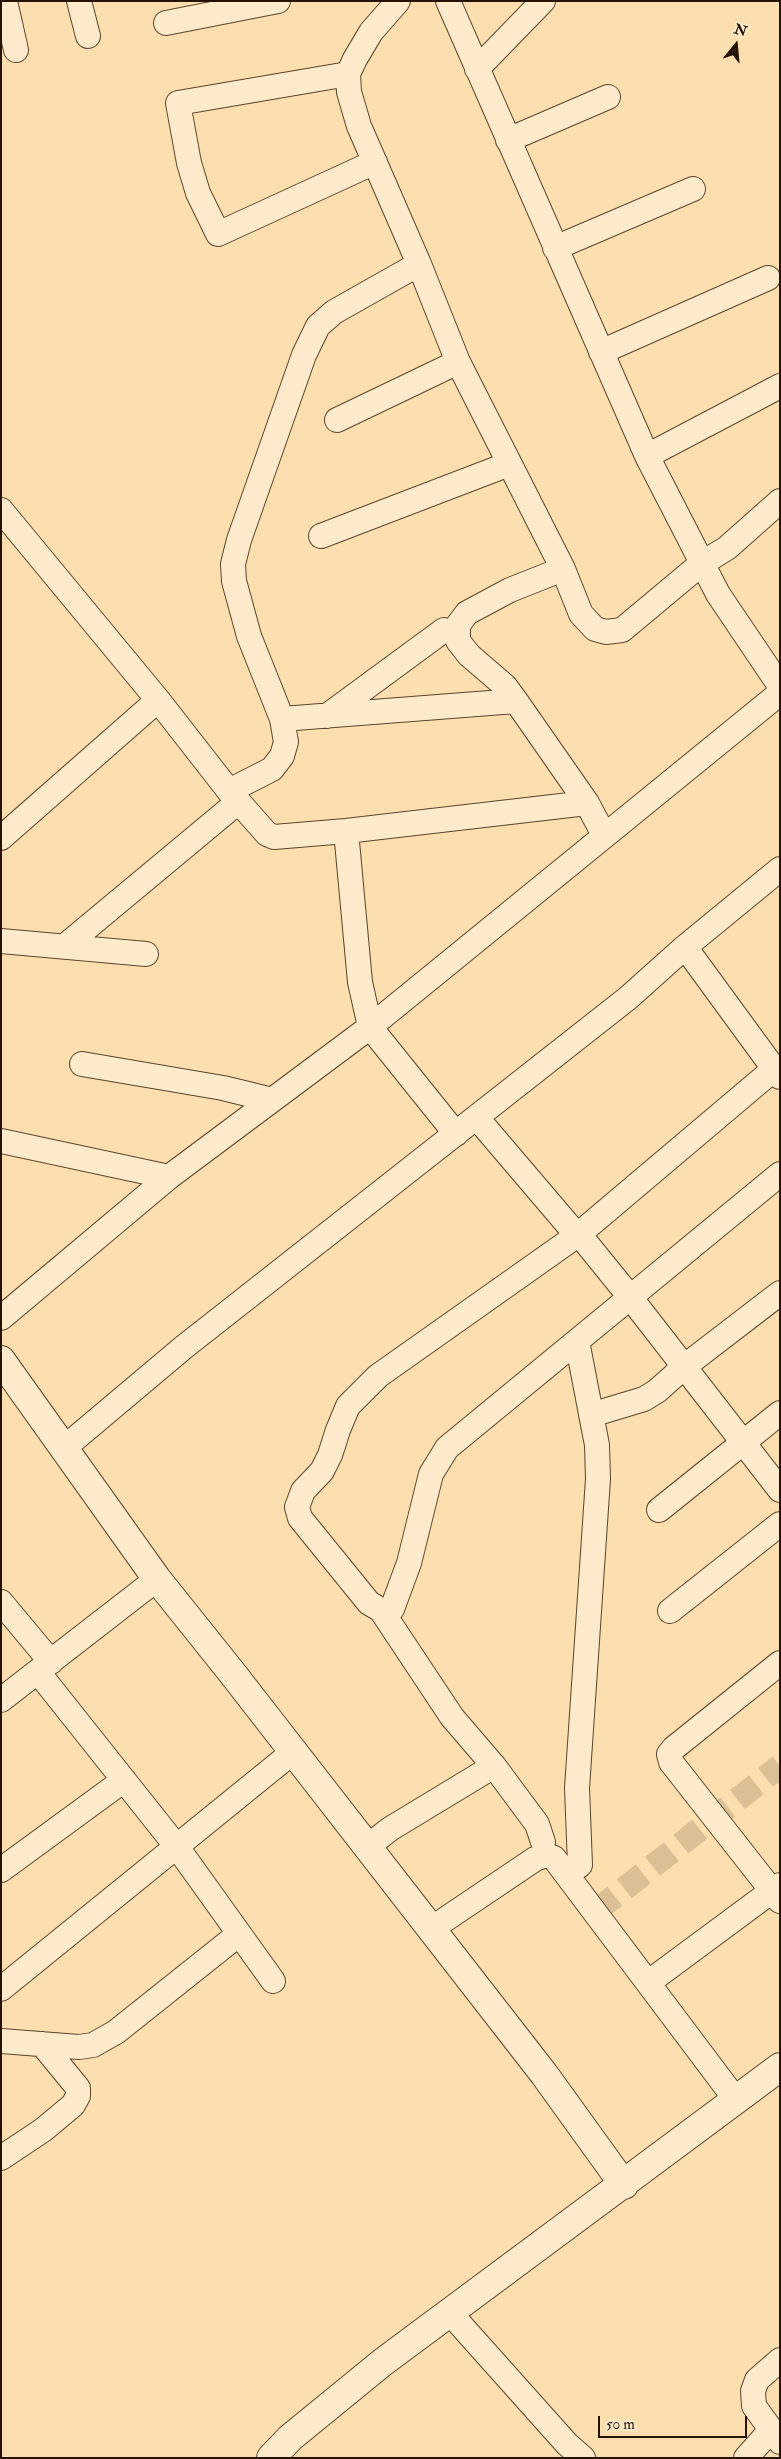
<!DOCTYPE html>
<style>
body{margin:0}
#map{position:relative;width:781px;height:2459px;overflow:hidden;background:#fcdeaf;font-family:"IM FELL Double Pica",serif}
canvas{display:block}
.frame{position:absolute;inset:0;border:2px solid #251200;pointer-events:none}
.north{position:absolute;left:711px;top:20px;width:50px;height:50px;-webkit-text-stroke:4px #fdeacb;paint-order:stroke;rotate:17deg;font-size:14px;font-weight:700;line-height:20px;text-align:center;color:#251200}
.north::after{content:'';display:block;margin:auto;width:18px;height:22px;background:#251200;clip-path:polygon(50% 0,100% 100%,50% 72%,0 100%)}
.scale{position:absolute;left:598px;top:2416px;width:149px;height:22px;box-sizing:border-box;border:2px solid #251200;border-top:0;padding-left:6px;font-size:15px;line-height:18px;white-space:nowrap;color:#251200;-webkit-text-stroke:4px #fdeacb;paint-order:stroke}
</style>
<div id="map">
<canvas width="781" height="2459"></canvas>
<div class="frame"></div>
<div class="north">N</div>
<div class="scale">50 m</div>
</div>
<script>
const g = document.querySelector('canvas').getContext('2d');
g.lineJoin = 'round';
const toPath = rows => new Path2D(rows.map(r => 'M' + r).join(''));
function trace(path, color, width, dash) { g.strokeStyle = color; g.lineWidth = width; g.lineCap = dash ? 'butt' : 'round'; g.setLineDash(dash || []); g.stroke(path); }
trace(toPath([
 [596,1911,780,1766]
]), '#dcbf95', 24, [24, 12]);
const minor = toPath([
 [5,1,16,50],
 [79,1,88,36],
 [398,1,371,32,355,59,348,74,349,92,359,126,419,264,458,362,563,569,581,614,595,629,606,632,622,630,701,564,727,548,780,501],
 [448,1,647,456,718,594,780,686],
 [166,23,278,1],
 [477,69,543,1],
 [348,74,178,103,189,163,198,193,218,234,375,162],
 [508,140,608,97],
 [555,248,693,189],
 [601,352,768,278],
 [337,420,458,362],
 [647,456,780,386],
 [1,510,158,700,229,791,267,834,274,837,346,831,587,803],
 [321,536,509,464],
 [563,569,510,590,467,613,458,625,458,641,469,655,505,686,516,701,587,803,604,835],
 [327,716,444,630],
 [282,719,516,701],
 [229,791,272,769,282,756,286,742,282,719,249,636,234,581,233,564,239,540,304,355,318,326,334,312,419,264],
 [346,831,360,982,370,1027,456,1134],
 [1,838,158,700],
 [1,941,146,954],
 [65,946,238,802],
 [685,947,780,1077],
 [82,1064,223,1088,272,1100],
 [773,1070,579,1234,378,1376,348,1406,338,1430,330,1455,322,1471,303,1491,297,1507,300,1518,369,1603,381,1610,392,1609,409,1563,431,1474,447,1448,780,1174],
 [477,1118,569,1226,579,1234,630,1297,780,1490],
 [1,1141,169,1177],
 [1,1318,169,1177,370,1027,780,693],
 [591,1415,644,1399,657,1391,685,1366,780,1293],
 [64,1448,184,1347,628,998,685,947,780,869],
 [659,1510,780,1413],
 [1,1602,51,1662],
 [381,1610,452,1717,494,1766,537,1824,543,1842],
 [670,1611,780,1524],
 [780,1663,674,1748,669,1754,671,1762,780,1901],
 [38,1672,177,1847,273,1981],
 [1,1700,157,1579],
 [367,1847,390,1829,494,1766],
 [1,1870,124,1780],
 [568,1874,580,1865,577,1788,598,1479,597,1445,577,1341],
 [431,1929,535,1859,546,1855,554,1858,736,2100],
 [649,1982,780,1885],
 [1,1989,293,1752],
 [1,2041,79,2047,93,2045,116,2032,239,1934],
 [1,2158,43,2130,73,2105,78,2096,78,2088,42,2044],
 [450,2313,567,2444,583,2458],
 [780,2360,757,2380,753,2391,754,2406,780,2442],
 [746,2458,771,2430]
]);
const tertiary = toPath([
 [1,1360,157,1579,233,1674,544,2074,624,2185],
 [271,2458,290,2438,383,2362,780,2067]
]);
trace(minor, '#5b452c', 26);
trace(tertiary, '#5b452c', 30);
trace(minor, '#fdeacb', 24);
trace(tertiary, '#fdeacb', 28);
</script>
